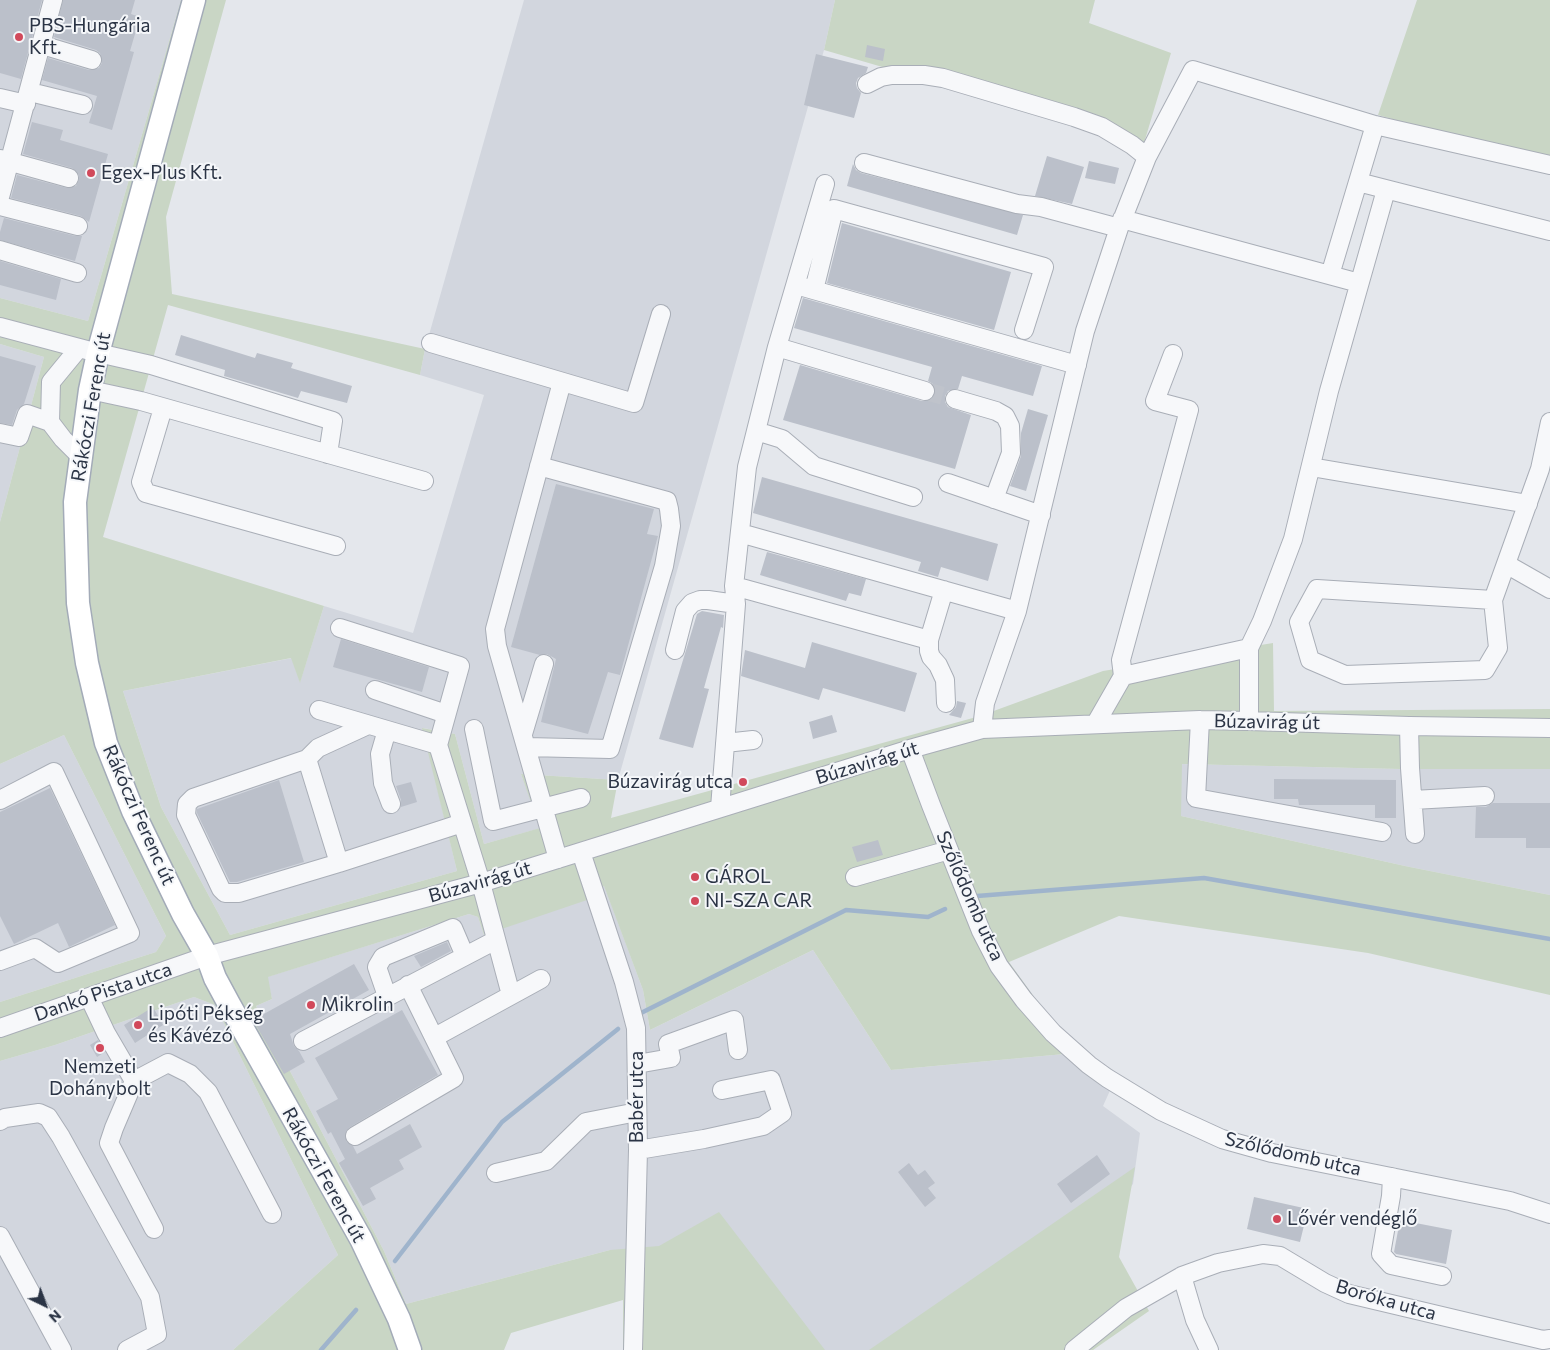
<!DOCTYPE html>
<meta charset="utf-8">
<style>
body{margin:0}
#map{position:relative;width:1550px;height:1350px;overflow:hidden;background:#e4e7ec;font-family:Commissioner,sans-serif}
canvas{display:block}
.north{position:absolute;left:20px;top:1280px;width:50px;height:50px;-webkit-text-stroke:4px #f4f6f9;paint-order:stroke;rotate:138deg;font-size:14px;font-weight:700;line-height:20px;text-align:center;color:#2b3445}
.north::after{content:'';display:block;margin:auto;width:18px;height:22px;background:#2b3445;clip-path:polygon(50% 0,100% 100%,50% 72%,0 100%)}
</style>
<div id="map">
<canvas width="1550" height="1350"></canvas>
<div class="north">N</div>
</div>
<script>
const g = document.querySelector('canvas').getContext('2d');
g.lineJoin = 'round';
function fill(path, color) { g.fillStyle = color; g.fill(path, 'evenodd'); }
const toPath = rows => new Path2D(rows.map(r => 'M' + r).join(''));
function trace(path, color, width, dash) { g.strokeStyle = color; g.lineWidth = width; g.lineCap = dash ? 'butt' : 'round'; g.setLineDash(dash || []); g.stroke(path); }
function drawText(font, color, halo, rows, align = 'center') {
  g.font = font + ' Commissioner,sans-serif'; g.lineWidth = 4; g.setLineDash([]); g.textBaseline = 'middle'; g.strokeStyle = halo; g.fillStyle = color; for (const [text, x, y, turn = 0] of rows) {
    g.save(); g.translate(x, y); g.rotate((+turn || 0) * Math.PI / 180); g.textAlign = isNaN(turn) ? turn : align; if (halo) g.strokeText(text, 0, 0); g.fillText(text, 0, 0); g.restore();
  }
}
fill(toPath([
 [0,0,181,0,88,321,0,298],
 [524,0,835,0,824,50,618,780,521,774,541,828,484,844,455,734,423,728,457,871,230,935,161,807,123,691,292,658,300,682,324,606,413,633,484,395,420,375,425,349],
 [0,344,44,357,0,522],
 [64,735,166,936,156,952,0,1002,0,764],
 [1181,764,1400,769,1550,769,1550,895,1405,866,1181,816],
 [604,885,643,990,650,1030,813,950,891,1070,1086,1052,1117,1075,1103,1106,1140,1133,1133,1184,993,1350,739,1350,610,1250,406,1304,384,1251,256,1006,272,999,267,977,469,914,478,917,484,935],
 [194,997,215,1005,338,1255,233,1350,0,1350,0,1061,55,1045]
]), '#d2d6de');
fill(toPath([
 [181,0,226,0,166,217,172,294,425,349,420,375,168,305,103,537,324,606,300,683,291,658,123,691,161,807,230,935,457,871,422,728,455,734,484,844,540,828,521,774,618,780,611,818,980,716,1103,671,1273,643,1274,711,1550,709,1550,769,1400,769,1182,764,1181,816,1405,866,1550,895,1550,995,1368,953,1119,916,1009,962,1055,1026,1086,1052,891,1070,813,950,650,1030,643,990,604,886,587,900,484,935,478,917,469,914,268,977,272,999,256,1006,384,1251,406,1304,610,1250,659,1246,719,1212,825,1350,623,1350,623,1300,511,1333,504,1350,233,1350,338,1255,215,1005,194,997,55,1045,0,1061,0,1002,156,952,166,936,64,735,0,764,0,522,44,357,0,344,0,298,88,321],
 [835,0,1095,0,1089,23,1171,53,1144,143,824,50],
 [1417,0,1550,0,1550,163,1378,115],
 [1135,1167,1119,1257,1149,1311,1093,1350,869,1350]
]), '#c9d6c5');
trace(toPath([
 [977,896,1204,878,1550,939],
 [641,1013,846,910,928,917,945,909],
 [395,1261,502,1122,618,1029],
 [321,1350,356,1310]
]), '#9fb4cc', 4.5);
fill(toPath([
 [0,0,42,0,21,79,0,73],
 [63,0,135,0,131,14,140,17,130,51,134,52,112,130,89,123,97,96,42,80,48,58,89,70,99,68,102,63,100,53,96,50,54,37],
 [867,45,885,49,883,61,865,57],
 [816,54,868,67,866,73,858,78,856,83,857,88,861,93,854,118,804,105],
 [32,122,63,130,60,140,108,154,89,222,81,216,11,198,17,175,67,188,76,186,79,180,79,175,72,168,23,154],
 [1047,156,1084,167,1072,204,1035,196],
 [1089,161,1119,168,1115,184,1085,178],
 [853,164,856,170,861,173,1023,215,1017,235,847,186],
 [4,218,75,236,82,236,75,261,0,240,0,232],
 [842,223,1011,272,994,330,827,283],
 [0,261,61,279,56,300,0,285],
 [803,298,1042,366,1033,396,962,376,958,389,948,391,945,396,945,402,948,407,971,415,955,469,783,420,800,365,922,401,927,401,932,399,935,394,933,384,928,381,932,367,794,328],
 [181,335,255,358,257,353,293,363,291,368,352,386,347,403,301,391,298,398,224,376,225,370,175,355],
 [0,356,36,366,24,404,17,410,12,425,0,423],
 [1028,409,1048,415,1026,491,1010,486,1021,456,1021,433],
 [762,477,998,544,988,581,941,567,938,577,918,571,921,562,753,513],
 [556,484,654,509,647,534,658,536,620,675,608,672,588,734,541,722,556,659,547,654,540,655,511,647],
 [767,552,866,579,861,596,849,593,846,601,760,575],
 [702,611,724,615,723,628,721,627,704,688,709,689,693,748,659,739,697,614],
 [341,639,429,667,422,692,333,667],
 [812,642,917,673,905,712,823,688,819,700,741,676,745,650,805,668],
 [957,701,966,703,961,718,949,715,956,707],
 [832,715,837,732,813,739,809,722],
 [1274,779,1396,780,1396,818,1375,818,1375,805,1299,805,1298,799,1274,799],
 [279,780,304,862,237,882,230,882,197,813,197,809],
 [411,782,417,802,401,807,401,800,396,786],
 [50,788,115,925,69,947,58,923,14,944,0,916,0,812],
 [1493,803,1550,803,1550,848,1526,848,1526,838,1475,838,1476,807,1486,807],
 [878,840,883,855,857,862,852,847],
 [447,942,451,951,421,967,414,956],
 [354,964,369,990,290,1034,294,1046,299,1051,305,1062,284,1074,253,1020],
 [153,1007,163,1025,135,1043,124,1025],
 [402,1010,438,1075,350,1127,346,1131,346,1141,353,1146,357,1154,410,1124,422,1147,399,1160,404,1169,370,1188,376,1199,363,1206,339,1163,345,1159,331,1132,328,1134,316,1111,338,1099,315,1058],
 [98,1040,105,1052,97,1057,90,1045],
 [1097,1155,1110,1174,1071,1203,1057,1184],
 [909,1163,918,1175,925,1170,935,1183,928,1188,936,1198,925,1207,898,1172],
 [1254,1197,1308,1209,1300,1242,1247,1229],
 [1400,1220,1452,1230,1446,1264,1396,1254,1394,1252]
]), '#bbc0ca');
trace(toPath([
 [925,391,955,399]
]), '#bfc3cb', 18, [18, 9]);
const minor = toPath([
 [42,45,92,60],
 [867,84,881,77,892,75,924,75,943,78,1074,117,1102,127,1132,145,1147,157],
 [30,92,83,105],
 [0,98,26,104],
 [0,159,69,178],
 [864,163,1017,204,1041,207,1119,228],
 [1358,182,1550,231],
 [0,197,53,0],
 [0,206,78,226],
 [1122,219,1359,283],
 [0,250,77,273],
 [1330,275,1375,125],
 [803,287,1077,365],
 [814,290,834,209,1044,267,1024,330],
 [0,327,98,353,151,365,333,421,328,454],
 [431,343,634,403,661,314],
 [777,347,925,391],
 [79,348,51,382,50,422,63,439,80,456],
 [90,390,141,401,424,481],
 [955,399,996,411,1005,416,1010,426,1011,453,994,499],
 [163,408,141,482,146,493,336,546],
 [756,431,782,439,814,466,913,497],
 [0,433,19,437,27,414,50,422],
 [1311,467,1528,504],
 [948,483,1041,515],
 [740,533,1017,611],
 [1506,564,1550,589],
 [734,586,929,640],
 [944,590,929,640,929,651,931,657,938,665,945,680,946,703],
 [1493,600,1317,589,1299,622,1310,660,1345,675,1485,670,1498,648,1493,600,1540,469,1550,422],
 [340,628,460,666,438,745,481,883,511,995],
 [675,650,685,611,692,603,700,600,708,600,736,604],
 [1123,676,1121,660,1189,410,1155,401,1173,354],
 [375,690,446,714],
 [319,710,438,745],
 [1200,720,1196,798,1382,832],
 [1249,721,1249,648,1262,621,1293,539,1329,391,1386,190],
 [1096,723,1123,676,1249,648],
 [1409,726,1410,768,1415,834],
 [474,729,493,821,581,798],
 [982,729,985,703,1017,611,1085,331,1119,228,1147,157,1193,70,1375,125,1550,165],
 [387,730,380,754,383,783,391,804],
 [523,734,544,664],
 [725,743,753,740],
 [527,747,610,749,664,566,671,526,669,509,667,501,539,466],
 [910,749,931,805,981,931,999,966,1024,1000,1053,1033,1089,1065,1107,1078,1161,1111,1222,1139,1272,1153,1510,1201,1550,1214],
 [307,759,318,748,368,725],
 [0,800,54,772,130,933,58,963,35,948,0,961],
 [1413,800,1485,796],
 [720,808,736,604,734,586,747,467,777,347,825,184],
 [581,852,624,982,636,1028,638,1150,633,1350],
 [558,859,497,646,495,629,562,382],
 [339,863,307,759,193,798,187,804,186,815,221,889,225,893,239,893,339,863,450,827,462,823],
 [855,877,949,850],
 [387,996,377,967,383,957,453,928,465,956],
 [89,997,106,1033,134,1081,168,1063,190,1074,208,1092,272,1214],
 [0,1028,207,956,481,883,910,749,982,729,1200,720,1249,721,1409,726,1550,728],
 [435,1037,541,979],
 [303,1041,496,940],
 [637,1064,671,1058,668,1044,734,1020,738,1050],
 [134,1081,114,1128,109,1143,154,1229],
 [0,1121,5,1118,39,1113,48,1117,61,1137,150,1297,157,1334,127,1350],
 [355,1136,454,1078,408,985],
 [638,1150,704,1139,763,1126,782,1113,771,1080,722,1090],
 [496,1173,546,1161,586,1122,637,1112],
 [1392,1177,1391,1196,1381,1254,1391,1265,1442,1276],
 [0,1236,62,1350],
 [1182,1276,1195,1320,1209,1350],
 [1074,1350,1126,1308,1182,1276,1218,1263,1263,1254,1280,1256,1325,1283,1349,1294,1543,1340,1550,1339]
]);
const major = toPath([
 [194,0,98,353,90,390,75,502,78,603,87,663,106,743,133,811,183,914,207,956,215,978,229,1004,361,1239,399,1319,410,1350]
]);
trace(minor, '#a9aeb7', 20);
trace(major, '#a3abb8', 25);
trace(minor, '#f7f8fa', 18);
trace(major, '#fff', 22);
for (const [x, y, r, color] of [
 [19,37,5,"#d1495b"],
 [91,173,5,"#d1495b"],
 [743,782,5,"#d1495b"],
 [695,877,5,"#d1495b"],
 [695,901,5,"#d1495b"],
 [311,1005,5,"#d1495b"],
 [138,1025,5,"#d1495b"],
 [100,1048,5,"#d1495b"],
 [1277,1219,5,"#d1495b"]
]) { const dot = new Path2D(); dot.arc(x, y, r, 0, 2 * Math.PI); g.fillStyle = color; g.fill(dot); trace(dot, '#f4f6f9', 2); }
drawText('19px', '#2b3445', '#f4f6f9', [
 ["PBS-Hungária",29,26],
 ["Kft.",29,48],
 ["Egex-Plus Kft.",101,173],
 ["Búzavirág utca",733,782,"right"],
 ["GÁROL",705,877],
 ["NI-SZA CAR",705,901],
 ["Mikrolin",321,1005],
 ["Lipóti Pékség",148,1014],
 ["és Kávézó",148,1036],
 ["Nemzeti",100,1067,"center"],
 ["Dohánybolt",100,1089,"center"],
 ["Lővér vendéglő",1287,1219]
], 'left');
drawText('19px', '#2b3445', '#f4f6f9', [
 ["Rákóczi Ferenc út",91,407,-80],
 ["Búzavirág út",1267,722,1],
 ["Búzavirág út",867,763,-17],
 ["Rákóczi Ferenc út",139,815,66],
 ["Búzavirág út",480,882,-16],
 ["Szőlődomb utca",970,896,66],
 ["Dankó Pista utca",103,992,-19],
 ["Babér utca",637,1097,-90],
 ["Szőlődomb utca",1293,1154,13],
 ["Rákóczi Ferenc út",324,1175,61],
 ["Boróka utca",1386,1300,16]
]);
</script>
